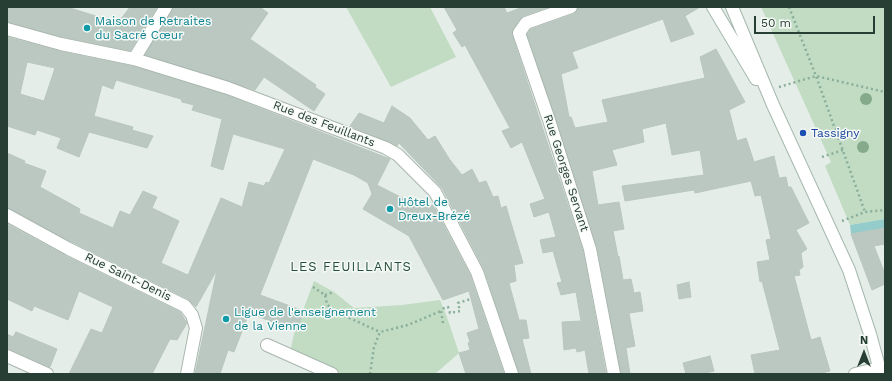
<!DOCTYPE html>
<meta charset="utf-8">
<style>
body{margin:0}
#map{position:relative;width:892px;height:381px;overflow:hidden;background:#e5ede8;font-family:"Work Sans",sans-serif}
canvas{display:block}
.frame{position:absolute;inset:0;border:8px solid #263e33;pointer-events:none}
.north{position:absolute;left:844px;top:333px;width:40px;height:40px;-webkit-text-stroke:3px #f6faf7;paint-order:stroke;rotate:0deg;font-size:11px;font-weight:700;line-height:16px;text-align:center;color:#263e33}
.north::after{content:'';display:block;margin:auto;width:14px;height:18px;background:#263e33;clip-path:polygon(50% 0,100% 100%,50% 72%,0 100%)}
.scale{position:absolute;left:754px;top:16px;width:121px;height:18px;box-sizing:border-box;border:2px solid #263e33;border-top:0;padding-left:5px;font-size:12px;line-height:14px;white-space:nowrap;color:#263e33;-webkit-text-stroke:3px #f6faf7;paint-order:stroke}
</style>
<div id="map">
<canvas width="892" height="381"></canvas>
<div class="frame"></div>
<div class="north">N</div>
<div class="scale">50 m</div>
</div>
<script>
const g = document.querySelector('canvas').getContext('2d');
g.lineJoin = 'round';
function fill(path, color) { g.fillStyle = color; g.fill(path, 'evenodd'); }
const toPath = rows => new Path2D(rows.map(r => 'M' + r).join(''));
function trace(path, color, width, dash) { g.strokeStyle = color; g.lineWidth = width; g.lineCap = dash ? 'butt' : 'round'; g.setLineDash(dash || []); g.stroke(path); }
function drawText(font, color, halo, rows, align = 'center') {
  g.font = font + ' "Work Sans",sans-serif'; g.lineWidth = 3; g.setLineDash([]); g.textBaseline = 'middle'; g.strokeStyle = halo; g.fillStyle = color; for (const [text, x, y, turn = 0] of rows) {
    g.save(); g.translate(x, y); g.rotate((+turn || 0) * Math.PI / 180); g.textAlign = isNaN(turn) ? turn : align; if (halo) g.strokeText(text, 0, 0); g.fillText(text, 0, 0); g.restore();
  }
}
fill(toPath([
 [346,7,430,7,456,57,391,87],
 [761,7,885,7,885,219,850,225,825,166,831,162],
 [314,281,334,292,354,308,402,305,440,300,447,317,459,353,435,374,343,374,290,352,294,334]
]), '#c1dcc3');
fill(toPath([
 [885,219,885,228,851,234,850,225]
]), '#93ccca');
const building = toPath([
 [7,7,67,7,118,23,130,7,157,7,130,51,63,37,7,22,7,7],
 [173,7,260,7,268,13,250,39,316,85,315,87,325,94,314,111,264,77,255,90,145,55,173,7],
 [444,7,504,7,507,13,523,7,549,7,523,16,513,29,512,35,583,251,606,374,589,374,585,350,577,352,576,348,564,350,562,322,581,321,576,292,561,295,557,283,562,282,553,251,543,253,540,240,556,237,549,212,534,217,530,204,545,199,522,142,511,148,502,131,510,128,465,45,462,47,453,33,457,30,444,7],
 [578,7,700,7,685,16,694,34,671,42,663,19,572,52,578,68,561,74,569,117,571,117,575,128,608,122,602,100,705,78,700,57,716,49,745,102,729,110,737,141,746,138,754,162,774,156,779,178,786,177,788,187,791,187,809,223,796,230,807,249,801,253,803,267,799,270,800,275,794,276,811,340,820,337,830,371,817,374,755,374,751,355,780,350,762,281,760,282,757,262,770,260,766,240,771,239,761,195,755,196,751,181,695,193,694,190,625,201,622,186,704,175,700,150,672,155,666,123,642,129,644,142,612,150,617,165,592,171,598,205,619,202,624,229,613,231,618,257,619,256,623,280,631,279,634,293,640,292,643,311,629,313,635,346,626,348,630,374,621,374,597,247,527,34,531,29,574,14,578,7],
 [7,37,59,51,132,66,226,95,390,159,377,185,422,208,433,205,470,275,504,374,466,374,459,353,470,350,468,343,470,342,467,333,479,329,469,291,443,300,409,236,363,209,372,194,368,183,354,175,313,159,260,295,304,311,296,331,249,313,234,352,228,350,220,374,195,374,217,270,196,307,188,299,72,242,7,208,7,153,25,161,24,163,46,171,40,187,80,209,79,213,113,228,120,211,130,215,143,191,157,197,152,208,179,221,161,263,188,275,221,198,242,207,249,182,264,186,266,182,269,183,285,149,233,134,223,170,211,166,222,119,192,110,194,105,182,102,181,99,116,80,113,89,102,85,94,116,133,127,132,130,153,136,147,148,89,132,79,157,57,148,61,138,37,130,35,135,7,126,7,37],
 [27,62,55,68,44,101,20,94,27,62],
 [392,106,410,118,428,140,435,136,450,160,462,175,472,169,479,183,486,181,493,197,498,196,501,208,506,206,523,263,514,265,516,281,509,283,519,320,526,320,529,338,522,339,531,374,519,374,484,269,442,188,399,143,397,146,350,126,359,113,384,123,392,106],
 [7,224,66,256,180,312,187,323,177,340,170,339,152,374,69,374,91,329,102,333,113,307,79,291,68,320,34,306,32,311,7,299,7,224],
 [885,228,885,244,874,246,885,274,885,284,872,290,851,234,885,228],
 [689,282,691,297,679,299,677,285,689,282],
 [16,332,57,349,50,367,7,348,7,334,13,337,16,332],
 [710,356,714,371,702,374,686,374,683,363,710,356]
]);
fill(building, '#bbc8c1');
trace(building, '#b8c6be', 1);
const street = toPath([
 [571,7,526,23,519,33,549,120,590,249,614,374],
 [7,29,61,44,134,59,228,88,386,148,398,155,435,192,477,272,512,374],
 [134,59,166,7],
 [7,215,69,249,185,306,192,315,196,328,187,374],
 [267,345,332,374],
 [7,356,47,374],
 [855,374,879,368]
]);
const secondary = toPath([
 [713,7,756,79],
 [732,7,773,105,849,270,870,334,881,374]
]);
trace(street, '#a8b5ae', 14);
trace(secondary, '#a5b8ae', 14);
trace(toPath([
 [789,7,816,76,865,212],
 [779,87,816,76,885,92],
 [822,157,843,150],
 [842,221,865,212,885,210],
 [313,287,325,295,327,304,332,310,380,332],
 [325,295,334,292],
 [443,323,441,311,444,308,448,307,450,313,460,311,458,303,471,299],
 [370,374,374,347,380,332,408,325,441,311]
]), '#89ae9b', 2.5, [2, 3]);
trace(street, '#fff', 12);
trace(secondary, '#fff', 12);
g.fillStyle = '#84a98b';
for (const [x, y] of [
 [866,99],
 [863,147]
]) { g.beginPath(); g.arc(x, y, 6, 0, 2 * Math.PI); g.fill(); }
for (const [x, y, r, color] of [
 [87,28,4,"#0f9aa8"],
 [803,133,4,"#1a4fb4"],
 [390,209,4,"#0f9aa8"],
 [226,319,4,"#0f9aa8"]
]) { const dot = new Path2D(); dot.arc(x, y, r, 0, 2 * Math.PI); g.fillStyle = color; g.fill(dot); trace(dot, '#f6faf7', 1.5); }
drawText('12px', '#0d838f', '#f6faf7', [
 ["Maison de Retraites",95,21],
 ["du Sacré Cœur",95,35],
 ["Hôtel de",398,202],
 ["Dreux-Brézé",398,216],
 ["Ligue de l'enseignement",234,312],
 ["de la Vienne",234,326]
], 'left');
drawText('12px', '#263e33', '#f6faf7', [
 ["Rue des Feuillants",324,124,21],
 ["Rue Georges Servant",566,173,72],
 ["Rue Saint-Denis",128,277,26]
]);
drawText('12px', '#164399', '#f6faf7', [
 ["Tassigny",811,133]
], 'left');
g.letterSpacing = '1px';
drawText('13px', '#234e3b', '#f6faf7', [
 ["LES FEUILLANTS",351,267]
]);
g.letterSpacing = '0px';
</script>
